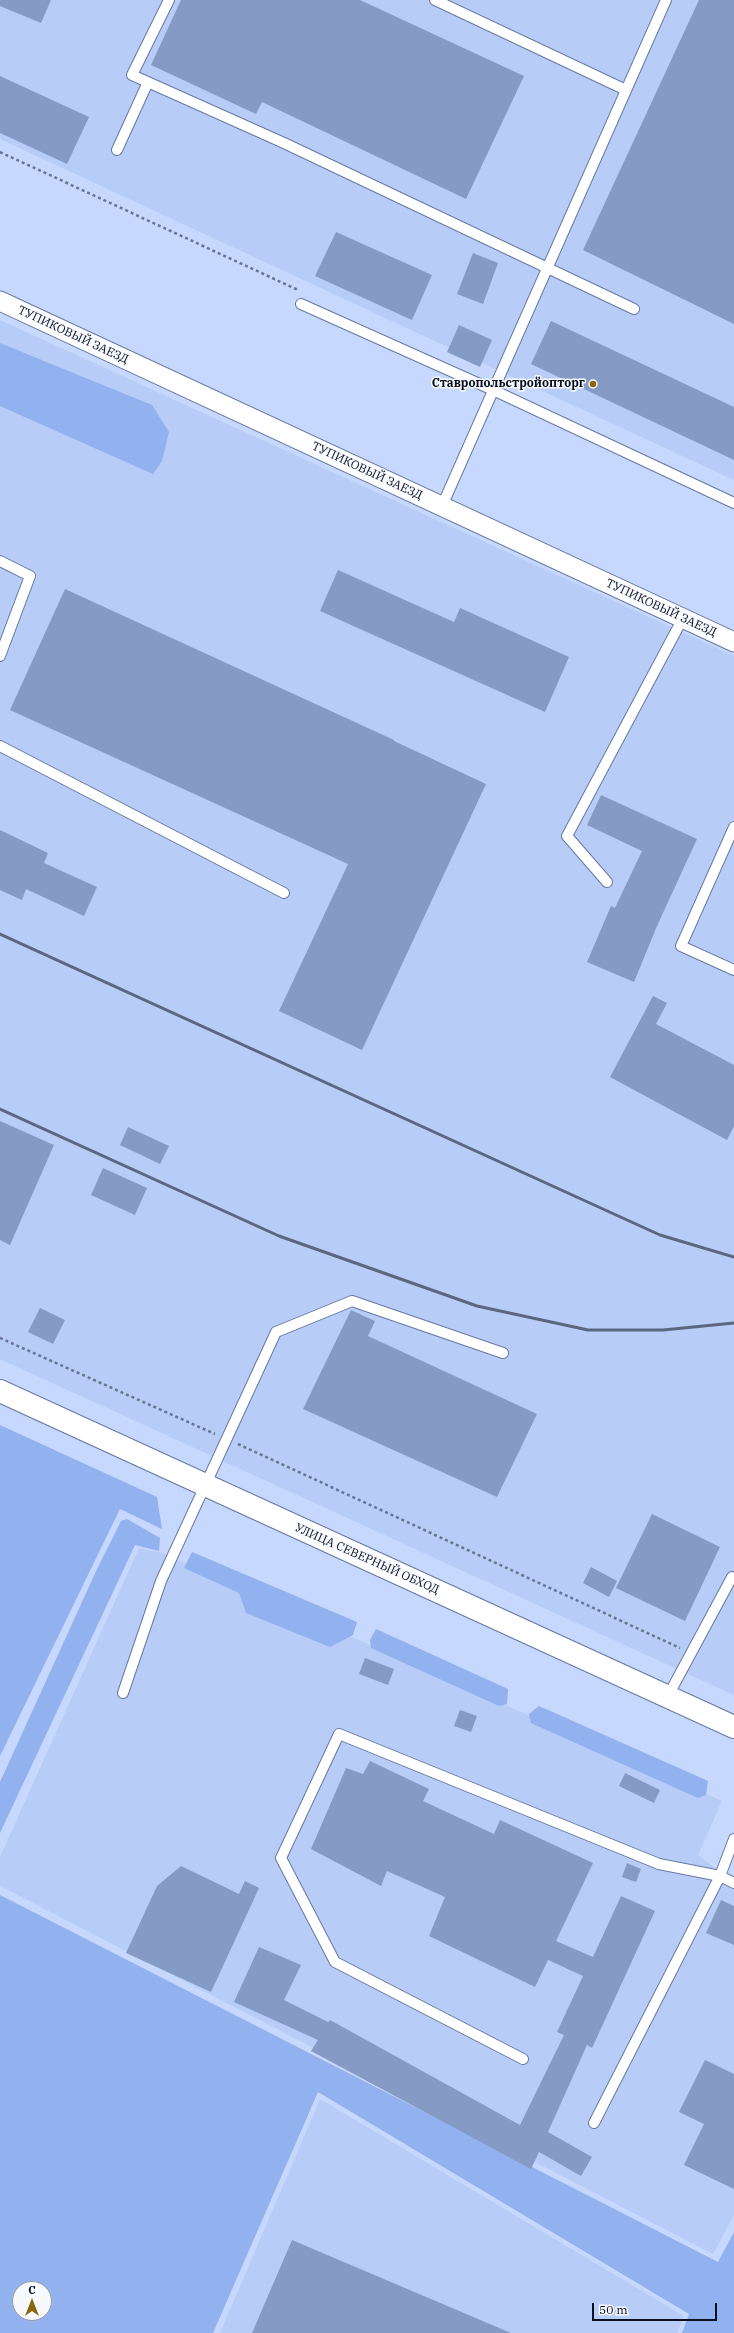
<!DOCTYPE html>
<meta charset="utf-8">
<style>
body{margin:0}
#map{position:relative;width:734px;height:2333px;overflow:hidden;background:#c6d8fd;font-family:"IBM Plex Serif",serif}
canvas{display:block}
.north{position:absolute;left:12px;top:2281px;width:40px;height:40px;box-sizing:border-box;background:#f6f9fd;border:1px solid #979ca4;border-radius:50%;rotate:0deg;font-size:11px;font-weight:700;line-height:16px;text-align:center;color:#09101f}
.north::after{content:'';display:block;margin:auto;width:14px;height:18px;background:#8a6604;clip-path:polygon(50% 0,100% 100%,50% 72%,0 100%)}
.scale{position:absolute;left:592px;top:2303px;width:125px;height:18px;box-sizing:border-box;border:2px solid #09101f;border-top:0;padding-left:5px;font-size:12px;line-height:14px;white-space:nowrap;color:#09101f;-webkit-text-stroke:3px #f6f9fd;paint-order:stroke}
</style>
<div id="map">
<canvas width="734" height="2333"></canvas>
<div class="north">С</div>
<div class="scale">50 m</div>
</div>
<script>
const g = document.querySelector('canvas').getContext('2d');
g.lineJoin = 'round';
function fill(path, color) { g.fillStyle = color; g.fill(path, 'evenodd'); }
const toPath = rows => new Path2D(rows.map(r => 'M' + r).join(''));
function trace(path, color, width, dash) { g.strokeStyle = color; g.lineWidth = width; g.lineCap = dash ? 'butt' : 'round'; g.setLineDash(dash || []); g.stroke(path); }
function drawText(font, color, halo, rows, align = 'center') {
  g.font = font + ' "IBM Plex Serif",serif'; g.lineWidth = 3; g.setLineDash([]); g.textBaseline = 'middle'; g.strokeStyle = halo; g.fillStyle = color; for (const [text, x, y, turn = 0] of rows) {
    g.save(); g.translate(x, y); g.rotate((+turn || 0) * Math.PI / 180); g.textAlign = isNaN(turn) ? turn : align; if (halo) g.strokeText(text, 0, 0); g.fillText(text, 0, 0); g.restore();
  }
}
fill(toPath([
 [0,0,734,0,734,480,0,139],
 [0,320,734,656,734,1695,0,1359],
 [139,1548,162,1553,722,1801,698,1855,734,1883,734,2215,713,2254,0,1886,0,1857],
 [320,2099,684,2316,677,2333,220,2333]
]), '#b7ccf6');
fill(toPath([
 [0,343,152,405,169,432,162,461,153,474,0,406],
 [0,1425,157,1497,162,1529,120,1509,0,1756],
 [127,1519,160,1538,159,1551,135,1545,0,1833,0,1782,97,1569,121,1521],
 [192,1552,357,1622,353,1635,330,1647,246,1613,239,1593,184,1568],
 [376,1629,508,1689,507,1704,499,1706,371,1648,370,1640],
 [539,1706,708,1781,706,1795,698,1798,531,1723,529,1714],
 [0,1895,718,2262,734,2232,734,2333,682,2333,689,2314,318,2092,213,2333,0,2333],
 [20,2289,44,2289,44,2313,20,2313]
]), '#92b1ef');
fill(toPath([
 [0,0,51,0,41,23,0,6],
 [181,0,360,0,524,76,466,199,262,102,256,114,151,65],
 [699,0,734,0,734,324,583,250],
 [0,76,89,117,67,164,0,133],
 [336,232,432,275,412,320,315,276],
 [473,253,498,263,483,304,457,294],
 [551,321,734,407,734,460,531,364],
 [459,325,492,340,480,367,447,352],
 [338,570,454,622,460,608,569,657,545,712,320,611],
 [65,589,394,740,394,741,486,784,362,1050,279,1011,348,864,10,710],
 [601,795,697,839,657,926,634,982,587,962,611,906,615,908,642,851,587,825],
 [0,830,48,853,44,863,97,887,84,916,26,889,22,900,0,890],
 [653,996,667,1003,656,1024,734,1065,734,1126,727,1140,610,1077],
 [0,1121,54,1145,10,1245,0,1240],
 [128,1127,169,1146,160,1164,120,1145],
 [103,1168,147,1188,135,1215,91,1195],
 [40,1308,65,1320,53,1344,28,1332],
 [351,1310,375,1321,368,1336,537,1414,497,1497,303,1409],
 [652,1514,720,1547,685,1621,616,1588],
 [591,1567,617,1581,609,1597,583,1583],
 [365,1658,394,1669,388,1685,359,1674],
 [460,1710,477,1716,471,1732,454,1726],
 [370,1761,429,1789,423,1801,494,1834,500,1820,593,1863,556,1941,593,1957,621,1896,655,1911,592,2048,587,2045,548,2132,592,2157,581,2176,539,2152,531,2169,311,2051,318,2040,234,2002,259,1947,301,1965,284,2000,328,2022,330,2020,520,2125,564,2035,557,2032,583,1976,548,1960,535,1987,429,1936,445,1897,387,1871,381,1886,311,1849,346,1768,363,1774],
 [625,1773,660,1790,654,1803,619,1786],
 [627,1863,641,1869,636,1882,622,1877],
 [181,1866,239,1894,245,1881,259,1888,211,1992,126,1953,157,1886],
 [721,1900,734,1906,734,1945,706,1933],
 [705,2060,734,2074,734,2189,684,2165,704,2124,679,2112],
 [292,2240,511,2333,252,2333]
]), '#859bc6');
const lane = toPath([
 [169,0,132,75,284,143,634,309],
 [435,0,626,90],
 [117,150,148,82],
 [301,304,493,390,734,503],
 [442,506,666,0],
 [0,561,30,576,0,656],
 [0,746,284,893],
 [734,827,681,946,734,970],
 [607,882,567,836,683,618],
 [123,1693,161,1581,276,1332,352,1301,503,1353],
 [668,1696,732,1577],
 [523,2059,335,1962,281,1858,339,1734,659,1864,720,1876,734,1883],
 [594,2123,720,1876,734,1839]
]);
const street = toPath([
 [0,301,734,642]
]);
const highway = toPath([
 [0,1391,734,1727]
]);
trace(lane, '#657aa3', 12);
trace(street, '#657aa3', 21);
trace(highway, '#657aa3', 24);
trace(toPath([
 [0,152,296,289,297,292],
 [0,1338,215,1434],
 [238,1444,680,1648]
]), '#68758f', 2.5, [3, 3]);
trace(lane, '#fff', 10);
trace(street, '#fff', 19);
trace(highway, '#fff', 22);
trace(toPath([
 [0,934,660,1235,734,1257],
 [0,1109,279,1236,477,1306,588,1330,663,1330,734,1323]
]), '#5b677f', 3);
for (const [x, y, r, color] of [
 [593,384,4,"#8a6604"]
]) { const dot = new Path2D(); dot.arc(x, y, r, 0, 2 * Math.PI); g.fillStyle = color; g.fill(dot); trace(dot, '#f6f9fd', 1.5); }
drawText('12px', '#09101f', '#f6f9fd', [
 ["ТУПИКОВЫЙ ЗАЕЗД",73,335,25],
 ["ТУПИКОВЫЙ ЗАЕЗД",367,471,25],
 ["ТУПИКОВЫЙ ЗАЕЗД",661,608,25],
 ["УЛИЦА СЕВЕРНЫЙ ОБХОД",367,1559,24]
]);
drawText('bold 12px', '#09101f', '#f6f9fd', [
 ["Ставропольстройопторг",585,384]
], 'right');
</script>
